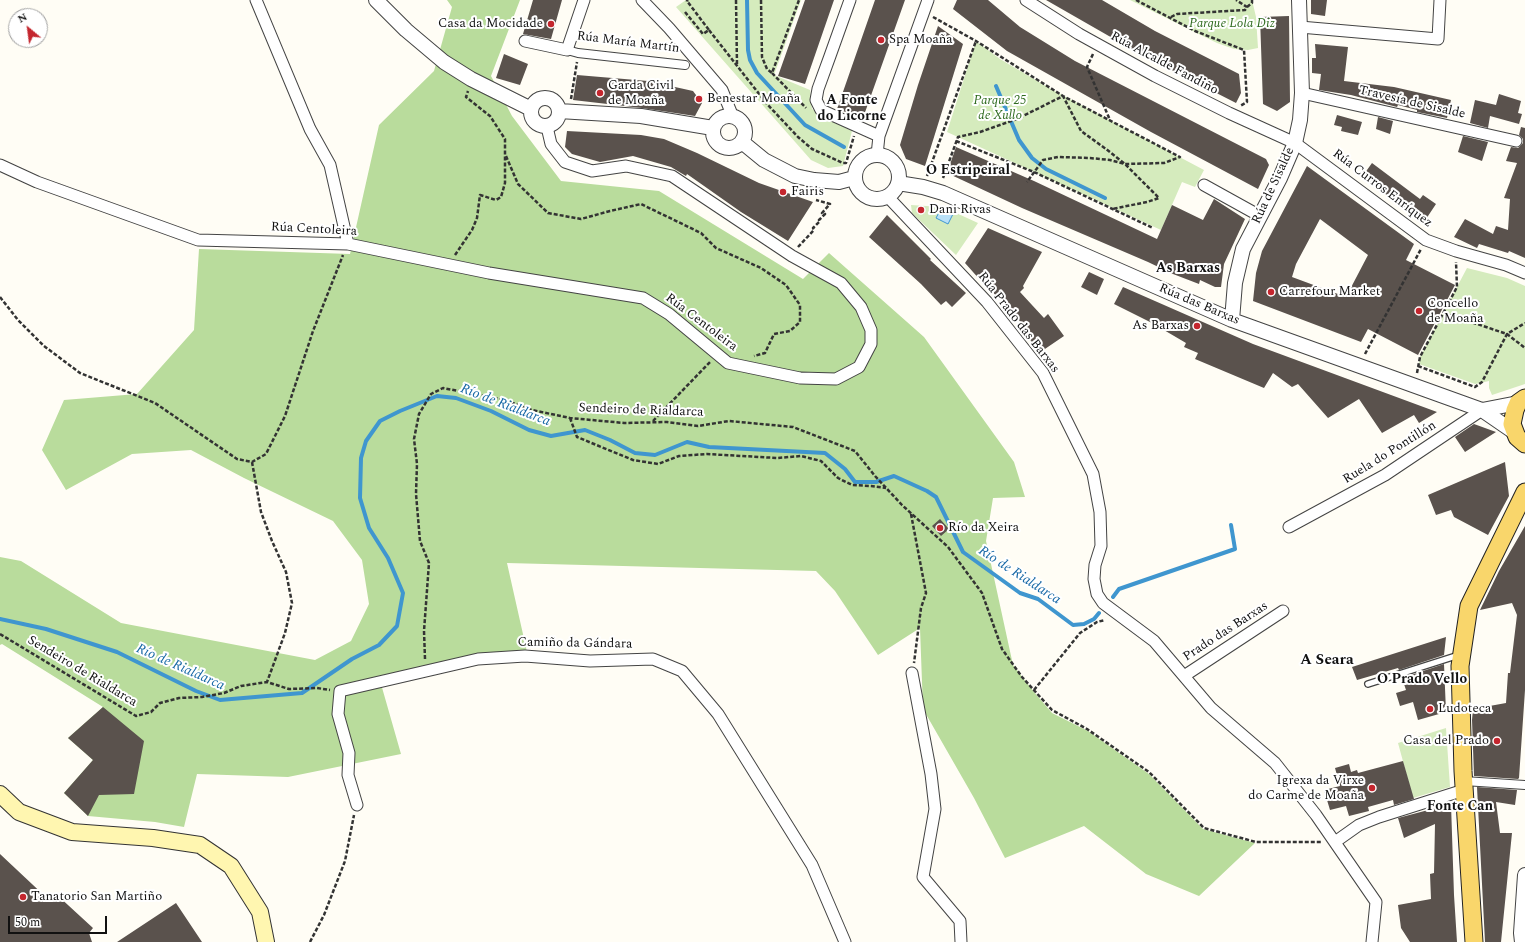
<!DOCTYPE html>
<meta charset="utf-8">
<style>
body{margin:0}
#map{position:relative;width:1525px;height:942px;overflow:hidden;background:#fffdf5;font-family:Spectral,serif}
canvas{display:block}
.north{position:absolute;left:8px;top:8px;width:40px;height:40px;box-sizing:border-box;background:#fff;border:1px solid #a0a0a0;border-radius:50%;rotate:331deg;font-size:11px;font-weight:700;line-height:16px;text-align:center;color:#111}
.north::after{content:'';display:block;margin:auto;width:14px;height:18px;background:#c4262e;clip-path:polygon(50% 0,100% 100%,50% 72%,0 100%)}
.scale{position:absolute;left:8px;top:916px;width:99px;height:18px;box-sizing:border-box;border:2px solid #111;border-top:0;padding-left:5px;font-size:12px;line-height:14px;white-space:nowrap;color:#111;-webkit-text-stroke:3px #fff;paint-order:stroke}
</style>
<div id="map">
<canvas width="1525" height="942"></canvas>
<div class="north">N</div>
<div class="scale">50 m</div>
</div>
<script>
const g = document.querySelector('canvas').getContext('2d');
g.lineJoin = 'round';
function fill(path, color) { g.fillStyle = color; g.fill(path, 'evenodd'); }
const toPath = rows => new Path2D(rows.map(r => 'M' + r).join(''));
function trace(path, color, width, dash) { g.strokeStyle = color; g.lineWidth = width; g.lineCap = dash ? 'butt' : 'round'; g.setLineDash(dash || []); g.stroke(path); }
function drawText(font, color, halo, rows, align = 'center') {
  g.font = font + ' Spectral,serif'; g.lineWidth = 4; g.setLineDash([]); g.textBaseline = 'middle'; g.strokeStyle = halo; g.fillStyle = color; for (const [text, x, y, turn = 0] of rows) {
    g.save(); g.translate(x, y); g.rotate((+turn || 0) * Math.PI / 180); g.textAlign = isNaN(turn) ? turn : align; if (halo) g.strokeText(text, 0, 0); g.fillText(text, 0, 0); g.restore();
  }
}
fill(toPath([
 [686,0,801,0,774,75,810,90,812,109,852,131,843,166,828,168,811,160,676,7],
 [1130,0,1252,0,1256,17,1258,48,1248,50,1234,49,1217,43],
 [976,41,1000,59,1051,89,1204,170,1195,187,1182,182,1161,230,947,132],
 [911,205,942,207,937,218,948,224,954,212,978,223,956,255,912,213],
 [1467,268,1507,278,1525,286,1525,384,1492,395,1489,388,1489,381,1475,384,1419,364,1420,357],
 [1446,728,1450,787,1413,798,1398,743]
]), '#d5ebbd');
fill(toPath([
 [447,0,520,0,491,76,512,116,561,181,659,191,803,279,829,253,924,337,1014,462,1025,497,993,498,986,541,1013,665,1034,692,1052,713,1088,731,1149,774,1203,829,1255,843,1199,896,1146,874,1084,826,1005,858,974,798,923,709,920,628,878,655,835,591,816,571,507,563,527,652,381,684,401,754,288,777,197,774,184,827,155,822,88,816,64,793,93,760,68,738,103,707,2,644,0,645,0,557,21,561,121,623,315,660,351,641,369,604,362,560,333,521,244,478,191,450,132,454,66,490,42,450,64,400,137,394,194,330,199,249,350,254,379,125,434,71,452,7]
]), '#b9dc9c');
const water = toPath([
 [942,207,954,212,948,224,936,218,942,207]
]);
fill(water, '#b9e0f7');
trace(water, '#3f96cf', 1);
trace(toPath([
 [747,0,748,50,750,60,757,73,805,125,844,147],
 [996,86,1019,140,1032,158,1046,169,1105,198],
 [1113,597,1119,589,1235,549,1231,525],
 [0,619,46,629,117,652,196,691,220,700,302,693,352,659,379,645,397,626,403,593,388,558,369,528,360,498,361,458,366,441,380,421,400,411,437,396,456,398,491,411,529,430,551,436,585,430,610,440,635,453,655,455,687,442,709,447,825,453,845,469,855,482,876,482,894,476,927,491,936,497,963,552,1020,593,1038,599,1073,625,1084,624,1094,619,1099,613]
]), '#3f96cf', 4);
fill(toPath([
 [533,0,562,0,551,39,523,34],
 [805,0,834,0,805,84,778,76],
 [875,0,905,0,863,118,837,109],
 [957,0,988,0,1020,27,1075,61,1266,159,1269,165,1258,189,1151,132,1007,51,953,9],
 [1046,0,1102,0,1155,31,1239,74,1241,93,1236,103,1142,55],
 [1311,0,1327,0,1325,16,1311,14],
 [1289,16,1290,102,1277,111,1263,104,1260,17],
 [938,26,963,44,925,166,906,159,900,145,918,85],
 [1315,44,1348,47,1344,81,1394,87,1451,100,1447,118,1417,112,1417,110,1398,105,1397,107,1351,95,1319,90,1321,74,1312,73,1312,58,1316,58],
 [504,54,528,64,520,85,496,78],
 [577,75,648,81,693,91,702,103,695,116,642,108,573,100],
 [1499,94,1521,101,1518,113,1522,114,1519,124,1490,116,1488,128,1470,123,1475,100,1496,105],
 [1337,115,1362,122,1358,135,1341,131,1342,127,1334,125],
 [1378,117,1393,121,1390,134,1376,129],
 [1521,127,1525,128,1525,258,1509,251,1508,253,1479,244,1477,248,1454,237,1465,219,1493,234,1496,226,1508,230,1510,199,1504,198,1517,163,1506,161,1511,147,1518,148,1523,143,1523,139,1519,135],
 [567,131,641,135,664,139,697,153,759,183,813,202,788,241,741,212,687,174,686,176,671,167,633,156,600,162,572,154,565,147],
 [1463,136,1488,142,1482,161,1458,152],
 [956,147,1034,181,1157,239,1172,205,1203,220,1214,199,1245,219,1224,264,1221,287,1215,287,1200,280,1199,284,1173,274,1148,262,1022,208,947,173],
 [1372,163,1420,199,1423,195,1436,204,1424,222,1362,177],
 [1307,166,1414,244,1406,260,1455,285,1418,355,1368,329,1361,342,1253,301,1256,273,1262,251],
 [1320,219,1368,255,1346,297,1292,277,1296,264],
 [887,215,931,259,930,260,966,293,952,307,946,301,941,305,921,284,869,237],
 [988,228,1042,252,1023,286,1024,288,1020,292,1044,318,1048,314,1064,336,1039,353,1027,335,1030,332,1015,316,1016,315,981,281,965,263],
 [1089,272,1104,279,1097,295,1081,287],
 [1123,287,1253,344,1437,412,1419,423,1414,415,1382,433,1359,399,1328,418,1298,384,1292,387,1273,373,1264,388,1195,359,1198,353,1184,347,1186,343,1152,323,1114,304],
 [1474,424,1496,432,1465,452,1455,437],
 [1505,462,1509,496,1488,535,1454,517,1451,510,1436,515,1428,495],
 [940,519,949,529,941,536,932,526],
 [1525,526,1525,690,1519,778,1518,779,1474,776,1472,720,1473,709,1506,703,1508,673,1510,673,1517,615,1512,603,1480,610,1499,571],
 [1446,637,1444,655,1399,670,1398,668,1357,680,1352,667],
 [1444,664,1446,712,1418,720,1413,702,1400,706,1396,693,1406,690,1402,678],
 [103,707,144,741,134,794,99,795,88,816,64,793,93,760,68,738],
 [1403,761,1414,799,1394,805,1393,800,1368,807,1369,811,1349,816,1346,806,1330,810,1324,790,1340,786,1335,768,1349,764,1351,772,1357,770,1358,773],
 [1477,787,1517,790,1515,805,1496,802,1500,833,1512,833,1501,942,1485,942],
 [1451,804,1454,895,1457,942,1410,942,1401,928,1398,905,1431,899,1430,874,1434,873,1435,824,1404,838,1398,818],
 [0,854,49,900,56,894,93,928,89,933,92,942,0,942],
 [176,903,202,942,117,942]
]), '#5a524d');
const service = toPath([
 [1368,684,1459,655]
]);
const pedestrian = toPath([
 [567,50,578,53,685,65],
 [1464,781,1525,785]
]);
const minor = toPath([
 [256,0,310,129,330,165,348,244],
 [642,0,669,28,722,90,733,117],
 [850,0,830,56,818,89,816,100,821,110,879,136],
 [1026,0,1079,34,1155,76,1229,113,1295,143,1426,240,1456,251,1506,265,1525,273],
 [1300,27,1438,39,1440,0],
 [525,41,567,50,584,0],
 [1302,93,1516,141],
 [877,155,879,136,928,0],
 [0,165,37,182,198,240,348,244,489,273,643,298,669,314,728,363,800,378,836,379,859,367,871,344,871,330,861,307,841,283,792,256,672,176,626,166,592,171,565,162,551,144,547,127],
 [1204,185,1260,216],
 [888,197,987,302,1043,373,1093,474,1100,512,1101,546,1095,565,1094,579,1097,594,1103,603,1154,641,1211,708,1275,763,1316,815,1376,902,1372,942],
 [1289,527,1385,475,1482,410],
 [912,673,931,774,935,809,923,877,960,921,961,942],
 [1184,676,1283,611],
 [357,805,348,775,349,753,338,714,340,691,478,659,525,656,590,661,653,659,682,671,718,714,812,865,845,942],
 [1335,842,1359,825,1379,817,1464,790]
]);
const tertiary = toPath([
 [376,0,406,30,444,62,471,79,531,109],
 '531 112a14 14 0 1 1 28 0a14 14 0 1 1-28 0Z',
 [559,111,641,116,713,128],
 '713 132a16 16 0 1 1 32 0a16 16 0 1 1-32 0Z',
 [742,142,764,160,795,176,814,180,839,182,854,178],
 '855 177a22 22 0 1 1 44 0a22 22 0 1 1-44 0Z',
 [898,183,923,187,943,193,1232,320,1482,410,1514,432],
 [1232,320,1235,283,1243,249,1280,178,1295,143,1300,120,1302,93,1299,0],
 [1482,410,1518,403],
 [1522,942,1521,933,1525,875]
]);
const secondary = toPath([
 [0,794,19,812,72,832,153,838,200,845,231,866,260,912,266,942]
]);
const primary = toPath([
 [1525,398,1518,403,1515,410,1512,424,1517,437,1525,444],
 [1474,942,1463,771,1460,666,1469,606,1525,492]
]);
trace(service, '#444', 8);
trace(pedestrian, '#444', 10);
trace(minor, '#444', 13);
trace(tertiary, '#444', 16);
trace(secondary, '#333', 18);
trace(primary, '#222', 19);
trace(toPath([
 [736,0,737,65],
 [761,0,762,57,767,69,772,73,799,0],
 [1136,0,1195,31,1244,50,1247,102,1240,106],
 [1247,7,1252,3,1252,0],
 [685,12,703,34,709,30,687,1,688,0],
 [933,17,976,41,1063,96,1180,157,1164,163,1125,164,1110,160,1090,158,1058,157,1043,160,1027,182],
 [1171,17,1177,14,1245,10,1247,7,1236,0],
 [709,30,767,104,798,137,812,149,843,163,846,163,854,136],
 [1093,54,1087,67,1110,120],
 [772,73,806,108],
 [571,99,577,62],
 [956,141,1034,172,1153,228],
 [506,156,518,184,548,213,581,219,610,211,641,204,701,233,716,248,761,268,786,285,800,305,800,322,790,331,774,334,765,353,754,356],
 [927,176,976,41],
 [943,178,958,137,980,132,1017,119,1063,96,1081,131,1106,149,1125,164,1159,198,1147,202,1112,209],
 [798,247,814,230,813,228,820,221,819,220,825,214,822,213,830,204,816,200],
 [455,255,472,230,477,218,480,195,496,200,501,197,505,183,505,139,490,116,466,97,468,91],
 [0,297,18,320,44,346,80,373,155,403,237,459,252,462,266,454,285,416,313,331,343,255],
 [1444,313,1507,334,1525,348],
 [1365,354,1421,249],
 [1418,366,1475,387,1482,382,1507,334,1525,323],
 [1417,373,1420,357,1457,287,1456,262],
 [570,418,577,437,633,460,658,464,679,456,707,454,777,458,801,456,821,461,838,478,852,485,871,486,886,488],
 [653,421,710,362],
 [252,462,261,512,272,541,286,572,292,603,285,633,267,682],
 [911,514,926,593,921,608,914,663],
 [0,634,136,716,151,712,160,703,179,698,202,697,224,693,241,686,267,682,289,689,317,688,330,690],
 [425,659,424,631,429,563,420,541,416,494,417,464,414,439,419,414,431,394,443,388,505,400,532,410,570,418,624,423,667,422,698,426,729,421,793,427,855,451,875,476,902,505,948,547,982,593,1002,649,1022,677,1052,710,1087,729,1149,772,1204,828,1256,842,1322,842],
 [1034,690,1080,633,1097,622,1105,620],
 [310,942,324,915,345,861,354,815]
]), '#333', 2.5, [4, 2]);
trace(service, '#fff', 5.5);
trace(pedestrian, '#fff', 8);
trace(minor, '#fff', 11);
trace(tertiary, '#fff', 14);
trace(secondary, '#fff6b0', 16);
trace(primary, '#f9d66b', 17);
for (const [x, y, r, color] of [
 [551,24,4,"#c4262e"],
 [881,40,4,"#c4262e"],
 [600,93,4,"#c4262e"],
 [699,99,4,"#c4262e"],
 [783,192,4,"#c4262e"],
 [921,210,4,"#c4262e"],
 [1271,292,4,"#c4262e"],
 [1419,311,4,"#c4262e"],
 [1197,326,4,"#c4262e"],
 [940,528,4,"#c4262e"],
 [1430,709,4,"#c4262e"],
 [1497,741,4,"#c4262e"],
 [1372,788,4,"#c4262e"],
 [23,897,4,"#c4262e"]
]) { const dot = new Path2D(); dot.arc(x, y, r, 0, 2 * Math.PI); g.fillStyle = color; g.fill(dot); trace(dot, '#fff', 1.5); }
drawText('13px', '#111', '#fff', [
 ["Casa da Mocidade",543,24,"right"],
 ["Spa Moaña",889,40],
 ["Garda Civil",608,86],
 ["de Moaña",608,101],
 ["Benestar Moaña",707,99],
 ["Fairis",791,192],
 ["Dani Rivas",929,210],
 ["Carrefour Market",1279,292],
 ["Concello",1427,304],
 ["de Moaña",1427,319],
 ["As Barxas",1189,326,"right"],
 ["Río da Xeira",948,528],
 ["Ludoteca",1438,709],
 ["Casa del Prado",1489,741,"right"],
 ["Igrexa da Virxe",1364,781,"right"],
 ["do Carme de Moaña",1364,796,"right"],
 ["Tanatorio San Martiño",31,897]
], 'left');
drawText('italic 13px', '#2f6b1f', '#fff', [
 ["Parque Lola Diz",1232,24],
 ["Parque 25",1000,101],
 ["de Xullo",1000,116]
]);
drawText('13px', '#111', '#fff', [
 ["Rúa María Martín",628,43,7],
 ["Rúa Alcalde Fandiño",1164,64,28],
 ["Travesía de Sisalde",1412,103,13],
 ["Rúa de Sisalde",1274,186,-65],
 ["Rúa Curros Enríquez",1382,189,37],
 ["Rúa Centoleira",314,230,3],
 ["Rúa das Barxas",1199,305,23],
 ["Rúa Centoleira",701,323,37],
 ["Rúa Prado das Barxas",1018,323,52],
 ["Sendeiro de Rialdarca",641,411,2],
 ["Ruela do Pontillón",1390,453,-32],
 ["Prado das Barxas",1226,632,-33],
 ["Camiño da Gándara",575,644,1],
 ["Sendeiro de Rialdarca",82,672,31]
]);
drawText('bold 14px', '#111', '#fff', [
 ["A Fonte",852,101],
 ["do Licorne",852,117],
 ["O Estripeiral",968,171],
 ["As Barxas",1188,269],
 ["O Prado Vello",1422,680],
 ["Fonte Can",1460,807]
]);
drawText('italic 14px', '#1768a6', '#fff', [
 ["Río de Rialdarca",505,406,21],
 ["Río de Rialdarca",1019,576,33],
 ["Río de Rialdarca",180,668,24]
]);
drawText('bold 15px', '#111', '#fff', [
 ["A Seara",1327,661]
]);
</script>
